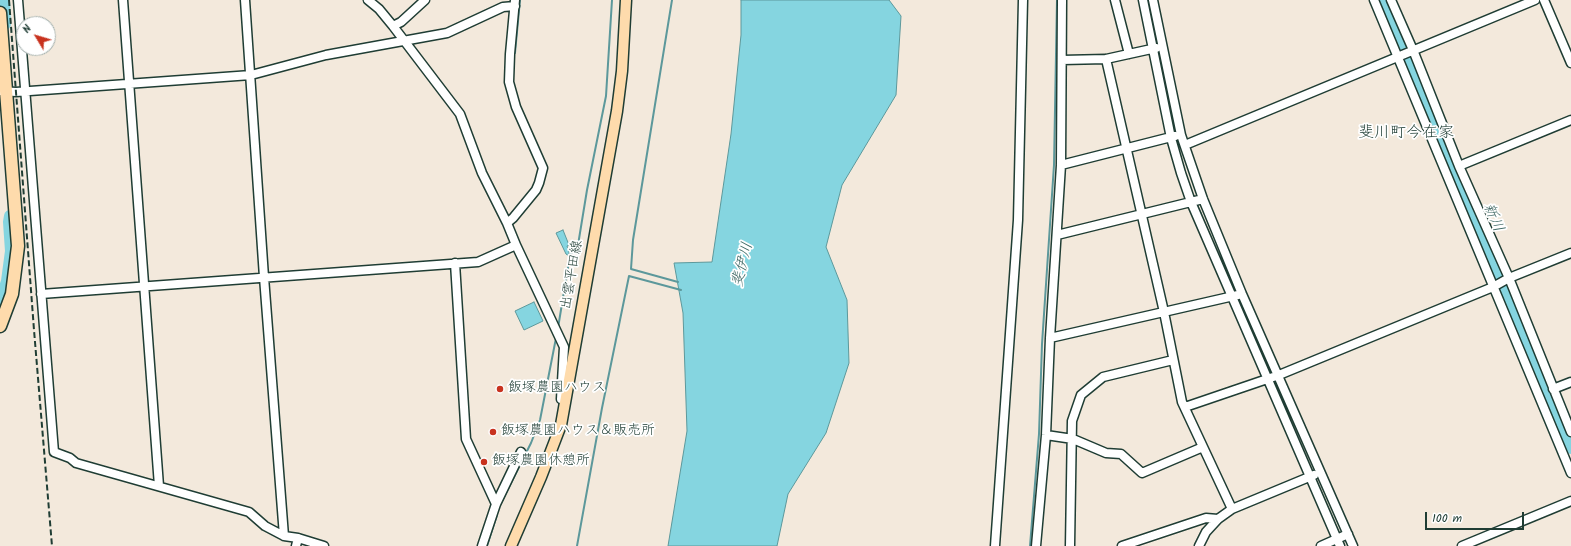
<!DOCTYPE html>
<meta charset="utf-8">
<style>
body{margin:0}
#map{position:relative;width:1571px;height:546px;overflow:hidden;background:#f3e9dc;font-family:Kalam,sans-serif}
canvas{display:block}
.north{position:absolute;left:16px;top:16px;width:40px;height:40px;box-sizing:border-box;background:#fff;border:1px solid #a5b1ae;border-radius:50%;rotate:308deg;font-size:11px;font-weight:700;line-height:16px;text-align:center;color:#1f3d34}
.north::after{content:'';display:block;margin:auto;width:14px;height:18px;background:#c8321e;clip-path:polygon(50% 0,100% 100%,50% 72%,0 100%)}
.scale{position:absolute;left:1425px;top:512px;width:99px;height:18px;box-sizing:border-box;border:2px solid #1f3d34;border-top:0;padding-left:5px;font-size:12px;line-height:14px;white-space:nowrap;color:#1f3d34;-webkit-text-stroke:3px #fff;paint-order:stroke}
</style>
<div id="map">
<canvas width="1571" height="546"></canvas>
<div class="north">N</div>
<div class="scale">100 m</div>
</div>
<script>
const g = document.querySelector('canvas').getContext('2d');
g.lineJoin = 'round';
function fill(path, color) { g.fillStyle = color; g.fill(path, 'evenodd'); }
const toPath = rows => new Path2D(rows.map(r => 'M' + r).join(''));
function trace(path, color, width, dash) { g.strokeStyle = color; g.lineWidth = width; g.lineCap = dash ? 'butt' : 'round'; g.setLineDash(dash || []); g.stroke(path); }
function drawText(font, color, halo, rows, align = 'center') {
  g.font = font + ' Kalam,"Klee One",sans-serif'; g.lineWidth = 3.5; g.setLineDash([]); g.textBaseline = 'middle'; g.strokeStyle = halo; g.fillStyle = color; for (const [text, x, y, turn = 0] of rows) {
    g.save(); g.translate(x, y); g.rotate((+turn || 0) * Math.PI / 180); g.textAlign = isNaN(turn) ? turn : align; if (halo) g.strokeText(text, 0, 0); g.fillText(text, 0, 0); g.restore();
  }
}
const water = toPath([
 [741,0,889,0,901,16,896,95,842,185,826,247,847,300,849,363,826,433,788,494,777,546,668,546,687,431,683,313,674,263,712,262,731,134,741,35,741,0],
 [563,230,569,245,567,246,569,252,569,256,566,254,556,233,563,230],
 [534,302,543,321,524,330,515,311,534,302]
]);
fill(water, '#85d5e0');
trace(water, '#5c989b', 1);
trace(toPath([
 [672,0,633,240,631,269,678,282],
 [515,53,520,0],
 [1196,204,1201,214],
 [1228,277,1235,293],
 [1237,297,1255,339],
 [558,328,570,255,578,245,587,190,606,96,612,0],
 [500,505,531,443,540,420,556,338],
 [487,546,497,515],
 [577,546,602,408,629,276,681,290],
 [1030,546,1039,434,1042,344,1054,165,1057,0]
]), '#5c989b', 2);
trace(toPath([
 [4,0,5,24],
 [1383,0,1405,51,1406,51,1571,448],
 [0,303,7,281,11,251,9,222,10,216]
]), '#85d5e0', 12);
const minor = toPath([
 [18,0,54,452,70,458,76,463,249,512,265,526,284,536,298,538,324,546],
 [123,0,159,486],
 [245,0,264,277,284,536],
 [368,0,379,9,393,26,460,114,482,173,507,223,516,245,564,347,561,399],
 [1115,0,1129,54],
 [1143,0,1171,138,1181,173,1191,202,1340,546],
 [1153,0,1181,135,1203,199,1242,294,1353,546],
 [1374,0,1571,473],
 [1391,0,1413,50,1459,166,1509,278,1571,432],
 [1544,0,1571,63],
 [393,26,401,22,425,0],
 [1106,59,1164,312,1182,402,1232,509],
 [1062,60,1106,59,1156,48],
 [0,91,16,92,251,75,326,55,447,33,503,7,515,6],
 [1185,145,1535,0],
 [1061,165,1175,136],
 [1459,166,1571,120],
 [507,223,513,218,536,190,539,183,543,168,516,107,509,82,510,54,515,0],
 [1057,235,1203,199],
 [455,263,466,439,496,504],
 [41,294,478,262,516,245],
 [1050,338,1238,295],
 [1553,389,1571,382],
 [1185,407,1279,375,1493,287,1509,278,1571,253],
 [1046,435,1073,439,1106,453,1121,454,1142,473,1203,447],
 [296,546,298,538],
 [482,546,496,504,521,452],
 [995,546,1018,220,1023,0],
 [1036,546,1046,435,1050,338,1061,165,1062,0],
 [1070,546,1072,421,1081,395,1103,377,1173,360],
 [1122,546,1206,518,1218,519],
 [1199,546,1206,532,1218,519,1232,509,1314,475],
 [1321,546,1348,534],
 [1462,546,1571,501]
]);
const major = toPath([
 [511,546,541,477,561,425,617,111,622,71,626,0]
]);
const highway = toPath([
 [0,13,18,246,12,294,0,326]
]);
trace(minor, '#1f3d34', 11);
trace(major, '#1f3d34', 13);
trace(highway, '#1f3d34', 15);
trace(minor, '#fff', 8);
trace(major, '#fedbac', 10);
trace(highway, '#fedbac', 12);
trace(toPath([
 [9,0,34,330,52,546]
]), '#1f3d34', 2, [6, 3]);
for (const [x, y, r, color] of [
 [500,389,4,"#c8321e"],
 [493,432,4,"#c8321e"],
 [484,462,4,"#c8321e"]
]) { const dot = new Path2D(); dot.arc(x, y, r, 0, 2 * Math.PI); g.fillStyle = color; g.fill(dot); trace(dot, '#fff', 1.5); }
drawText('14px', '#1f3d34', '#fff', [
 ["出雲平田線",573,275,-80]
]);
drawText('14px', '#1f3d34', '#fff', [
 ["飯塚農園ハウス",508,389],
 ["飯塚農園ハウス＆販売所",501,432],
 ["飯塚農園休憩所",492,462]
], 'left');
drawText('italic 15px', '#38635f', '#fff', [
 ["新川",1492,218,67],
 ["斐伊川",744,265,-76]
]);
drawText('16px', '#1f3d34', '#fff', [
 ["斐川町今在家",1406,134]
]);
</script>
